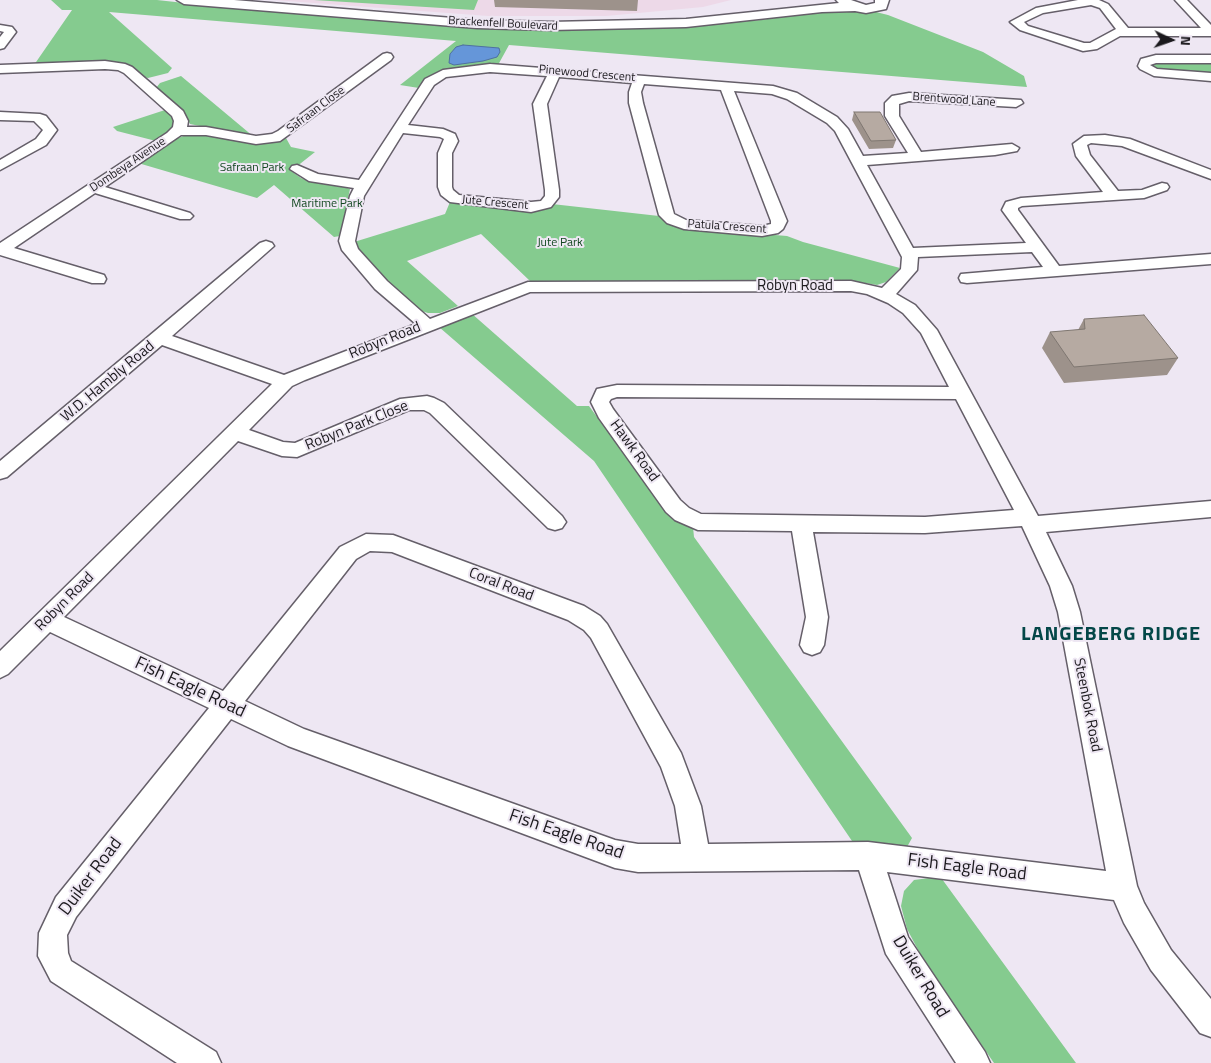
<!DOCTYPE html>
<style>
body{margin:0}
#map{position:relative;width:1211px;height:1063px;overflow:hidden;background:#eee7f3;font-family:"Titillium Web",sans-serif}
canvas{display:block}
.north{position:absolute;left:1146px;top:15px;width:50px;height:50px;-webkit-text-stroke:4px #eee7f3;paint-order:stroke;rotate:93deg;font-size:14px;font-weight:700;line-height:20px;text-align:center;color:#1b191d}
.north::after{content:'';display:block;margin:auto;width:18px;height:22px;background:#1b191d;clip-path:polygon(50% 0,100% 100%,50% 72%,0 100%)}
</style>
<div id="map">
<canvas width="1211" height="1063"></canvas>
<div class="north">N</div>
</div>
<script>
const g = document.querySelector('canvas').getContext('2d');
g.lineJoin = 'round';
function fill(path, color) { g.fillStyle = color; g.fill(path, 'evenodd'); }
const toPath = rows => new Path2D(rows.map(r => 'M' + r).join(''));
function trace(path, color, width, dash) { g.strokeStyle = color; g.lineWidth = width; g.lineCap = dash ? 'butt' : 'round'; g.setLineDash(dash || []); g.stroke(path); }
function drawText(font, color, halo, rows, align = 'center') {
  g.font = font + ' "Titillium Web",sans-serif'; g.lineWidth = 4; g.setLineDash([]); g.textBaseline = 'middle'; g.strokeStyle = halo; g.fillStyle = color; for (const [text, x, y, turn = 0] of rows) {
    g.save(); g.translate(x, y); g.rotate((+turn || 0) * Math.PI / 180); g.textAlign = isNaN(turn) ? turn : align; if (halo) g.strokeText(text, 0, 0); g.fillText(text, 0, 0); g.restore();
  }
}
fill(toPath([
 [274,0,731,0,703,7,606,16,488,16]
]), '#edd9e8');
fill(toPath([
 [51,0,157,0,221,7,462,26,556,30,686,26,761,20,833,9,876,12,888,15,983,52,1024,76,1027,87,509,45,498,65,436,73,428,77,419,88,400,85,456,41,109,12,172,68,168,73,148,78,143,77,134,69,34,65,72,10,62,10],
 [314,0,478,0,474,10],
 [1211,61,1211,75,1159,71,1152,65,1156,62],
 [181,76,254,137,190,124,184,113,156,88,160,83],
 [165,110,172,117,175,123,172,129,156,141,117,131,113,127],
 [189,134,283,137,286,138,291,147,315,152,291,171,301,178,310,182,342,186,350,189,340,236,334,237,274,185,257,198,138,163,173,140],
 [450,202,530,211,552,204,659,216,668,223,679,227,787,236,803,242,900,268,886,282,877,285,853,281,530,281,481,234,407,261,458,306,440,313,428,313,418,310,385,281,356,247,354,242,445,214],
 [471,313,577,406,589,406,662,505,672,516,682,523,693,527,694,537,912,838,907,847,852,841,594,461,439,327],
 [929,878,942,879,1076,1063,994,1063,925,963,907,929,901,906,904,891,914,880]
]), '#85cb8f');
const water = toPath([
 [463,45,499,48,500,52,497,57,483,61,454,65,449,63,450,54,456,47,463,45]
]);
fill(water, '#6596d9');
trace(water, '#4f70a1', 1);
const minor = toPath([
 [1078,0,1099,0,1108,4,1128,28,1201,28,1175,0,1187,0,1211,25,1211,36,1120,36,1097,49,1083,51,1020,30,1010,22,1036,8,1078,0],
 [1091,5,1100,8,1116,29,1090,43,1084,43,1028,26,1024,22,1043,13,1091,5],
 [0,25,12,27,16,32,4,48,0,49,0,37,4,32,0,31,0,25],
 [387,53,391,54,393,57,391,60,280,141,256,144,206,135,181,135,105,187,190,213,193,216,190,219,180,219,95,193,14,248,104,275,106,279,104,283,92,283,0,255,0,243,167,133,173,127,174,121,172,116,124,73,118,70,105,69,0,73,0,65,105,61,125,64,132,67,183,111,188,121,187,127,206,127,256,136,272,134,278,131,383,54,387,53],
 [1156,55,1211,55,1211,63,1156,63,1150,65,1157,69,1211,73,1211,81,1154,76,1140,69,1138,66,1141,59,1156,55],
 [490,64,773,86,797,93,837,117,848,129,863,156,908,153,885,116,885,103,892,96,909,93,1021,100,1023,103,1016,107,909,101,899,104,899,116,921,152,1012,144,1019,148,1017,151,995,155,867,165,913,248,1026,243,1002,210,1006,202,1021,198,1103,192,1076,156,1073,144,1084,136,1105,135,1130,139,1211,170,1211,179,1122,146,1091,143,1087,145,1090,155,1118,191,1142,190,1162,183,1167,184,1169,187,1167,190,1144,198,1022,206,1018,208,1018,210,1059,266,1211,254,1211,264,967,283,961,282,959,278,961,274,1043,267,1032,252,918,257,917,270,896,294,915,305,937,330,1038,516,1211,501,1211,517,1046,532,1072,586,1080,612,1137,886,1144,903,1171,950,1211,999,1211,1037,1200,1033,1151,970,1124,923,1114,900,887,872,908,937,985,1052,990,1063,956,1063,886,954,859,870,638,872,615,868,288,746,231,719,76,917,67,935,68,953,71,961,216,1052,221,1063,177,1063,51,981,38,956,39,933,56,897,209,708,50,632,8,674,0,678,0,651,272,384,162,345,7,477,0,479,0,461,260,243,266,241,272,243,274,246,172,336,284,375,416,324,375,289,342,250,339,241,350,196,354,188,309,181,290,169,292,166,297,165,318,174,359,180,425,79,443,70,490,64],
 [490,72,547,76,533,104,545,190,545,196,541,201,531,202,459,195,453,190,452,187,452,153,458,141,455,134,443,129,408,125,434,85,446,77,490,72],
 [559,77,632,83,629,92,629,103,659,215,667,223,684,229,762,236,778,233,783,229,787,221,734,91,772,94,787,99,827,123,835,131,902,257,901,269,882,288,851,281,528,282,430,319,387,281,358,249,355,241,364,196,403,133,440,137,444,139,438,153,438,187,441,195,450,202,531,212,551,207,559,197,559,190,547,104,559,77],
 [644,84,721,90,771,221,771,224,762,226,686,220,674,214,643,103,641,92,644,84],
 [851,291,867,294,888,303,903,313,921,333,949,387,617,385,597,389,591,402,599,418,666,512,675,520,698,530,792,531,806,617,800,645,804,652,812,655,820,652,824,645,828,617,813,532,925,533,1022,526,1050,586,1058,612,1106,871,868,842,708,844,701,806,681,753,607,624,600,616,584,606,393,535,366,534,340,547,223,691,64,617,238,441,282,456,297,457,409,410,424,410,430,413,548,528,555,530,562,528,566,522,562,516,444,403,434,398,427,396,400,399,295,443,283,442,249,430,292,386,305,380,530,292,851,291],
 [617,397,956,399,1014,510,925,517,701,514,689,508,680,500,613,409,609,402,611,399,617,397],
 [370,551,392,552,568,620,584,630,591,638,661,767,675,806,681,844,638,844,615,840,304,729,245,701,356,559,370,551],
 [0,112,40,114,46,116,57,130,46,145,0,170,0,160,36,139,43,130,34,121,0,120,0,112]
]);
const tertiary = toPath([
 [177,0,234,0,477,20,550,22,686,19,839,3,836,0,851,0,866,5,875,3,875,0,889,0,886,9,866,13,855,11,822,12,686,27,550,30,477,28,184,4,177,0]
]);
trace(minor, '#655f69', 3);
trace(tertiary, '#655f69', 3);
fill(minor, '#fff');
fill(tertiary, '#fff');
fill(toPath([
 [494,0,638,0,637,11,495,7],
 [854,112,896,140,893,148,869,149,852,120],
 [1084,319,1178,358,1167,375,1064,383,1042,348,1050,332,1078,330]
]), '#9d928b');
const building = toPath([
 [854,112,880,112,896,140,871,141,854,112],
 [1144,315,1178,358,1074,367,1050,332,1085,329,1084,319,1144,315]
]);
fill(building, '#b6aaa2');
trace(building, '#7f7771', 1);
drawText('12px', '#1b191d', '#eee7f3', [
 ["Brackenfell Boulevard",503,24,3],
 ["Pinewood Crescent",587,74,5],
 ["Brentwood Lane",954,100,4],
 ["Safraan Close",316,110,-37],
 ["Dombeya Avenue",128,165,-34],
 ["Jute Crescent",495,203,5],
 ["Patula Crescent",727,227,4]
]);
drawText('12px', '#11461f', '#eee7f3', [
 ["Safraan Park",252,168],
 ["Maritime Park",327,204],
 ["Jute Park",560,243]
]);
drawText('15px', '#1b191d', '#eee7f3', [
 ["Robyn Road",795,286],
 ["Robyn Road",385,341,-22],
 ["W.D. Hambly Road",108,382,-40],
 ["Robyn Park Close",357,426,-22],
 ["Hawk Road",634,451,54],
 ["Coral Road",501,585,21],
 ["Robyn Road",65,602,-45],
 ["Steenbok Road",1087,705,79]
]);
drawText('18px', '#1b191d', '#eee7f3', [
 ["Fish Eagle Road",190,688,25],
 ["Fish Eagle Road",566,835,19],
 ["Fish Eagle Road",967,868,7],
 ["Duiker Road",91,877,-53],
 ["Duiker Road",920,977,59]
]);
g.letterSpacing = '1px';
drawText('bold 20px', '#044748', '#eee7f3', [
 ["LANGEBERG RIDGE",1111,635]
]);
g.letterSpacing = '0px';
</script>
